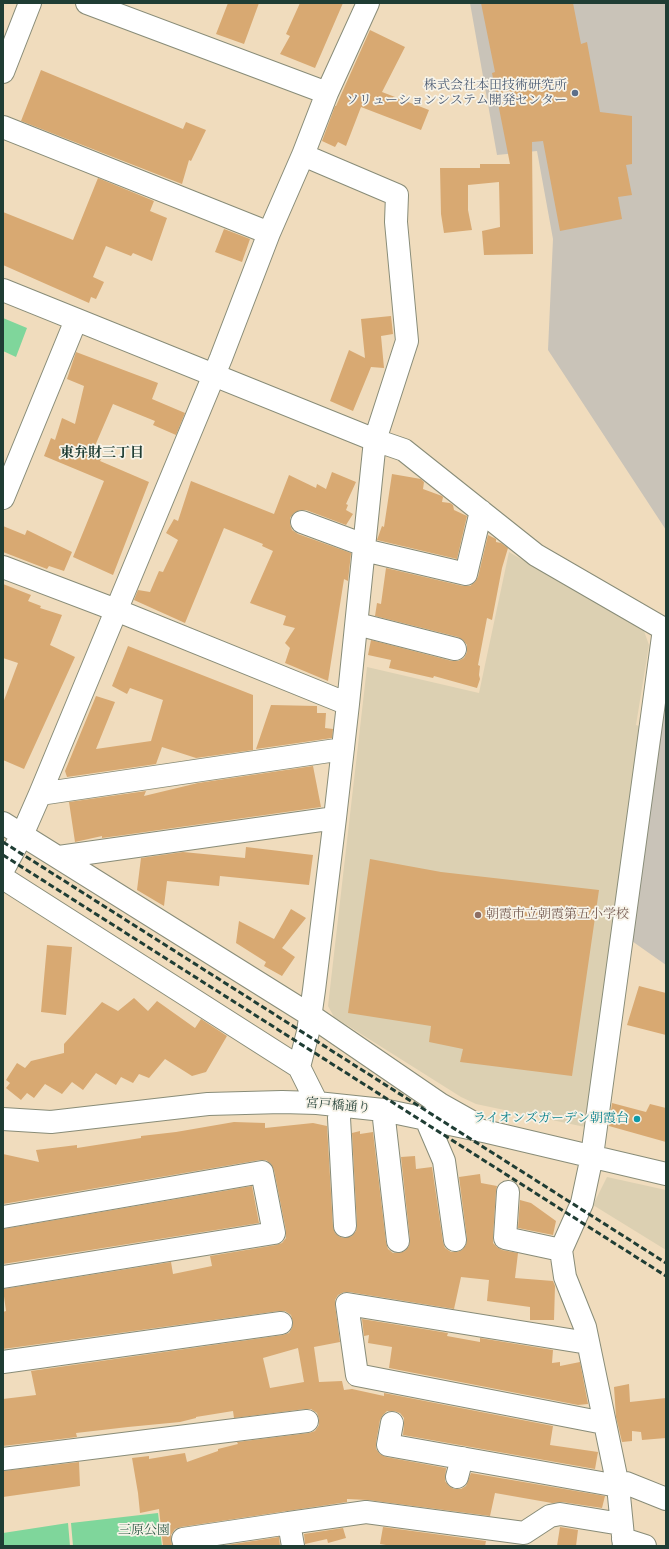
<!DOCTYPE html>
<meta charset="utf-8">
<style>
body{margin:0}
#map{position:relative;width:669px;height:1549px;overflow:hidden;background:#f0dcbd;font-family:"Gentium Book Plus",serif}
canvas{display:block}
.frame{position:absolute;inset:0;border:4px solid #1f3d34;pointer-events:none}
</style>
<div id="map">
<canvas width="669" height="1549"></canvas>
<div class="frame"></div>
</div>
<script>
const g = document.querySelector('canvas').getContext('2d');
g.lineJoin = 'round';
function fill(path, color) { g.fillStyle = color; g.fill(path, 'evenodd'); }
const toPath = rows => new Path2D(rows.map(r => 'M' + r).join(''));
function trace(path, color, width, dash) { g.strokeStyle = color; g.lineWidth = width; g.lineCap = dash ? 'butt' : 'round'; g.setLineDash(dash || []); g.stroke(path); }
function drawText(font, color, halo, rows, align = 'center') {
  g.font = font + ' "Gentium Book Plus","Noto Serif JP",serif'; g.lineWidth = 3.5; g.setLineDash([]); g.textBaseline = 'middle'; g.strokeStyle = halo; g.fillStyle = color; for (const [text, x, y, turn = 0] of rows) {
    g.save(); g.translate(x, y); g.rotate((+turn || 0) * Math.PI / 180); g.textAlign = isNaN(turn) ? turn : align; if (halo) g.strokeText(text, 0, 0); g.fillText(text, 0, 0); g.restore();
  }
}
fill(toPath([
 [509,552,644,631,649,645,636,725,643,727,604,1021,589,1099,585,1127,476,1104,461,1097,334,1017,328,1006,367,667,479,693],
 [607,1177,666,1190,666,1250,593,1205]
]), '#dcd0b2');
fill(toPath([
 [470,3,666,3,666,530,548,350,553,239,537,151,497,155],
 [666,664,666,965,629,939]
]), '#c9c3b8');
fill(toPath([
 [3,318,27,328,16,357,3,351],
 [158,1513,162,1546,73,1546,71,1523],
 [68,1523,70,1546,3,1546,3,1533]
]), '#7fd69b');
fill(toPath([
 [228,3,259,3,244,44,216,34],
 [300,3,343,3,315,68,280,54,290,36,286,34],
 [481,3,573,3,581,44,587,42,600,112,632,116,632,164,626,165,632,195,618,197,622,219,560,231,543,141,532,142,533,254,484,255,482,231,500,227,499,182,468,185,468,210,472,230,444,233,441,214,440,168,480,168,480,164,510,164,492,73,495,72],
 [370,30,405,47,382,92,429,110,421,130,361,107,346,146,338,142,335,147,322,141,335,106,336,106],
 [41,70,183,129,186,122,206,130,191,161,189,160,182,184,21,121],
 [98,178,154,201,150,211,167,218,152,261,133,253,131,256,106,246,93,277,104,282,96,299,91,297,89,303,3,265,3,212,73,240],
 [224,229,250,239,242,262,215,252],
 [391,316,393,334,381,336,384,368,371,367,353,411,330,401,349,350,365,358,361,319],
 [76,352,158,383,152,399,185,413,176,435,153,425,155,421,113,404,91,455,101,459,100,461,149,482,113,575,73,557,104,481,44,456,51,438,55,440,62,418,75,424,84,386,67,379],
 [332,472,356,482,346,504,348,505,346,510,353,514,346,525,306,510,300,510,294,513,290,518,290,524,292,530,298,534,351,553,348,581,344,579,328,681,285,663,290,648,285,643,295,628,283,625,286,616,250,603,273,551,262,546,263,544,224,528,185,623,134,600,138,590,150,592,159,571,163,572,178,540,166,533,174,519,178,521,191,481,274,514,289,475,316,488,317,484,326,489],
 [392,474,421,479,424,482,423,489,442,496,443,497,442,502,450,503,453,505,454,510,467,516,457,559,377,540,382,526,384,527],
 [3,526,25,535,27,530,72,552,64,571,49,566,47,569,3,552],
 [488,535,496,539,496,542,501,543,508,548,502,568,492,620,487,618,478,665,480,666,479,675,480,679,477,688,434,676,433,678,389,668,391,660,368,655,371,640,452,661,458,661,464,658,467,652,467,645,463,640,458,637,375,616,377,603,381,604,386,568,463,586,470,586,475,582,478,577],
 [3,584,31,595,28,601,41,606,40,608,62,615,50,645,75,657,24,769,3,760,3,703,18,663,3,658],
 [128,646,253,695,253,750,196,758,162,747,156,764,67,777,65,771,96,696,115,702,96,749,151,741,163,700,130,688,127,694,112,686],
 [271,705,317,706,317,713,326,713,325,728,333,729,332,738,256,749],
 [313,766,321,807,124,835,102,838,102,836,75,842,69,802,146,791,144,796,198,783],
 [246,847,313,855,309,885,220,876,219,886,167,881,164,906,137,890,141,858,183,852,245,858],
 [370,859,441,872,599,890,572,1076,460,1062,463,1049,429,1042,431,1026,348,1013],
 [291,909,306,918,282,948,295,957,282,976,264,966,266,962,236,943,239,921,274,939],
 [47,945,72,947,66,1015,41,1012],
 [639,986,666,993,666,1035,627,1025],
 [134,998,148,1011,157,1001,195,1028,201,1019,227,1036,206,1072,192,1076,165,1059,149,1078,139,1074,133,1083,121,1077,116,1085,96,1073,83,1090,72,1082,62,1094,45,1084,34,1098,27,1093,21,1100,6,1088,10,1083,6,1080,17,1063,25,1068,31,1061,64,1053,64,1044,102,1002,118,1011],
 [612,1103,646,1112,650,1104,666,1108,666,1142,609,1126],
 [234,1122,265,1123,265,1128,313,1123,327,1126,333,1227,335,1233,340,1237,345,1238,352,1236,356,1231,357,1225,352,1133,360,1131,360,1134,373,1132,386,1242,388,1249,393,1253,399,1253,405,1251,409,1246,410,1240,401,1157,415,1156,416,1169,432,1167,443,1242,445,1248,451,1252,457,1252,462,1250,466,1245,467,1239,459,1177,480,1174,481,1183,497,1186,496,1191,493,1237,493,1243,497,1247,502,1250,518,1253,515,1278,553,1281,555,1286,554,1320,530,1320,530,1307,487,1301,489,1280,461,1277,454,1309,349,1292,344,1292,338,1295,335,1300,335,1305,340,1342,314,1347,319,1382,342,1381,344,1390,352,1389,384,1396,384,1393,553,1426,550,1445,598,1452,595,1469,403,1435,404,1425,404,1418,400,1413,394,1411,387,1411,383,1415,380,1420,376,1443,376,1449,380,1454,386,1457,446,1468,445,1481,449,1486,454,1489,461,1489,466,1486,471,1473,605,1496,602,1508,562,1502,552,1503,495,1493,490,1516,368,1500,347,1499,347,1502,181,1527,175,1529,171,1535,172,1546,163,1546,159,1509,140,1513,138,1493,132,1458,149,1456,149,1459,185,1453,187,1462,218,1451,218,1449,238,1444,237,1442,309,1433,315,1431,319,1425,319,1419,317,1413,311,1409,305,1409,234,1418,233,1411,196,1417,196,1418,180,1422,128,1427,76,1433,77,1437,3,1446,3,1399,36,1395,31,1371,283,1335,289,1333,292,1328,293,1322,291,1315,285,1311,279,1311,3,1349,3,1312,6,1311,3,1289,171,1262,173,1274,212,1266,210,1256,276,1245,282,1243,286,1238,286,1231,274,1170,271,1164,266,1160,260,1160,3,1204,3,1154,39,1162,36,1150,77,1145,77,1148,141,1138,141,1136,176,1132],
 [298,1348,304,1382,270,1388,263,1358],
 [252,1186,259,1223,3,1264,3,1229],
 [520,1200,531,1203,556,1221,553,1235,518,1228],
 [362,1319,448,1333,447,1336,480,1342,480,1338,553,1350,552,1363,560,1362,560,1366,580,1362,588,1404,578,1405,389,1368,392,1347,368,1343,369,1335,364,1336],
 [629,1384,630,1402,666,1398,666,1438,642,1440,641,1432,632,1431,632,1441,622,1442,616,1417,614,1387],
 [79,1462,80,1486,3,1497,3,1471],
 [383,1527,486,1541,485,1546,392,1546,380,1544],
 [560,1527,578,1530,576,1546,557,1546],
 [343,1528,346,1538,328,1543,327,1539,305,1544,304,1534],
 [279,1537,280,1546,220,1546]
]), '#d8a972');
const minor = toPath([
 [87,3,327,93],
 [3,72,30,3],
 [3,127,269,233],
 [3,290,375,440,404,450,536,555,664,629,592,1156,582,1203,561,1250,565,1277,585,1327,618,1486,624,1546],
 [3,498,76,320],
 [302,522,364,545],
 [364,550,466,574,481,511],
 [3,567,116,610,348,704,375,440,407,341,396,222,397,195,303,155],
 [357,624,455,649],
 [40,794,343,749],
 [3,823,310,1015,440,1104,472,1122],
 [59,857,335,818,348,704],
 [3,870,22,835,40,794,221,358,269,233,303,155,327,93,368,3],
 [3,878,299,1067,317,1103],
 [299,1067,308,1032,314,990,335,818],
 [341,1107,339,1118,345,1226],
 [383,1110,398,1241],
 [3,1119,51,1122,208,1104,282,1102,317,1103,383,1110,426,1119,488,1132,666,1174],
 [426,1119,444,1161,455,1240],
 [508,1192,505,1238,561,1250],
 [3,1217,262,1172,274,1233,3,1277],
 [588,1343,347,1304,357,1375,604,1423],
 [3,1362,281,1323],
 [392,1423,388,1445,618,1486,626,1483,666,1499],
 [3,1459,307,1421],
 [457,1477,462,1458],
 [289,1523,366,1512,524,1533,550,1516,560,1514,621,1524],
 [623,1539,645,1546],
 [185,1546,183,1539,289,1523,293,1546]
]);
trace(minor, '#888c78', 24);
trace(minor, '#fff', 22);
trace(toPath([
 [3,842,666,1263],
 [3,855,666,1276]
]), '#1f3d34', 3, [6, 3]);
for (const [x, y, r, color] of [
 [575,93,4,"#5c6f8a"],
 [478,915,4,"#8d6e63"],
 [637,1119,4,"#0f9aa8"]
]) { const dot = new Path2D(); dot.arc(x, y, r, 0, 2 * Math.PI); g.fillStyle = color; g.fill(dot); trace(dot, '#f7f3e8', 1.5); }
drawText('13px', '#4e5e75', '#f7f3e8', [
 ["株式会社本田技術研究所",567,86],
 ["ソリューションシステム開発センター",567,101]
], 'right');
drawText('13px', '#785e54', '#f7f3e8', [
 ["朝霞市立朝霞第五小学校",486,915]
], 'left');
drawText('13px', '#1f3d34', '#f7f3e8', [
 ["宮戸橋通り",338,1106,5]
]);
drawText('13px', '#0d838f', '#f7f3e8', [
 ["ライオンズガーデン朝霞台",629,1119]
], 'right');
drawText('13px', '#325c49', '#f7f3e8', [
 ["三原公園",144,1531]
]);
drawText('bold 14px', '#1f3d34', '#f7f3e8', [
 ["東弁財三丁目",102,453]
]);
</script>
